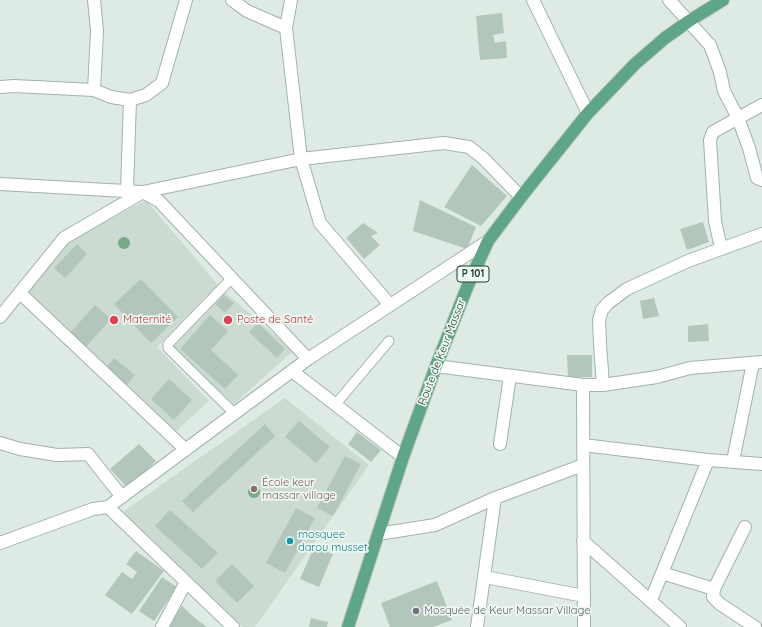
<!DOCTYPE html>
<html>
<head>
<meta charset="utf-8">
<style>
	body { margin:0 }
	canvas { display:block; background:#deebe4 }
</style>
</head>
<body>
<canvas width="762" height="627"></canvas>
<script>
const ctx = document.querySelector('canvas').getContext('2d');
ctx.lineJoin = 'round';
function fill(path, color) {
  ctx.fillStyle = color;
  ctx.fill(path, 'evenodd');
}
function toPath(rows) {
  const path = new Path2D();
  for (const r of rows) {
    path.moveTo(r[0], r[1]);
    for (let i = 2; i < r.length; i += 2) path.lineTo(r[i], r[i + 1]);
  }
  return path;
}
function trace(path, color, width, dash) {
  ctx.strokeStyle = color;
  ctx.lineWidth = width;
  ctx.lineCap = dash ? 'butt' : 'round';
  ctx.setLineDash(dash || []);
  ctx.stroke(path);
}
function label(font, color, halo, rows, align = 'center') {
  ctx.font = font + ' Quicksand,sans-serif';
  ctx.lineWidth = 3.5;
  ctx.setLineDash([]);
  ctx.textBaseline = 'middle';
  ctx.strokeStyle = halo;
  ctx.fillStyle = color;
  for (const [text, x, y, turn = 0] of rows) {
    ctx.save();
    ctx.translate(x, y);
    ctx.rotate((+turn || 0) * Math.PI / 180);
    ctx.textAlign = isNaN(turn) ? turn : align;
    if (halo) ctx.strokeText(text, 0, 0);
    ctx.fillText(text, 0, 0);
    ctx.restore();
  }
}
fill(toPath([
	[146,200,218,285,157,347,209,401,173,434,15,294,73,239],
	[225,292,293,351,234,404,171,348],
	[285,398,369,465,255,627,243,627,121,513]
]), '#ccdbd2');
fill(toPath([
	[502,13,504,33,493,35,495,43,506,41,507,58,480,60,476,16],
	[472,165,507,196,481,226,444,207],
	[420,200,476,227,467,249,413,231],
	[703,222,709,242,687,250,680,229],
	[363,223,378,233,371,236,380,245,364,259,346,238],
	[77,244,87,254,65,278,54,268],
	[141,279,178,317,151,343,114,304],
	[224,295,234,303,225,313,215,304],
	[654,298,659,316,643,319,640,301],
	[95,305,111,319,85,348,69,334],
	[210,315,228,331,211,350,238,375,225,389,180,349],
	[258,323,285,349,277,358,249,332],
	[708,324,709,341,688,342,688,326],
	[567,355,592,355,592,377,568,377],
	[114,358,135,375,125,387,104,370],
	[169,379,192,400,174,420,151,399],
	[299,421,330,447,316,463,285,437],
	[265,424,275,436,193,512,182,501],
	[357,432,381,450,371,462,348,444],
	[139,444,156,461,128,488,110,469],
	[345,456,361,464,333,516,317,508],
	[296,508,315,518,285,573,266,563],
	[170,510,218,553,202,569,155,526],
	[314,547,333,554,319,587,300,579],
	[136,551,164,571,132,614,105,595,122,572,132,579,137,572,126,564],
	[232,564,254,586,237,603,215,581],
	[162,577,177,587,154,621,139,611],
	[437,581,452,620,433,627,390,627,381,603],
	[182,606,196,619,207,627,167,627],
	[311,618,328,622,327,627,309,627]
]), '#b3c6bc');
const service = toPath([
	[232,278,168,344,168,348,234,413],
	[335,405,389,341]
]);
const minor = toPath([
	[232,0,247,11,286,28],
	[291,0,286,28,301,159,320,223,390,305],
	[533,0,588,113],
	[669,0,710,45,720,72,724,91,738,118,749,148,757,178,762,180],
	[0,87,14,86,94,90,97,31,94,0],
	[94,90,111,97,130,100,127,190],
	[130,100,146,95,162,83,186,0],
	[0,184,143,192,301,159,444,143,469,147,483,158,521,197],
	[143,192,159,201,308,359],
	[721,248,715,221,710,140,713,132,762,105],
	[20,293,186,450],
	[0,317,64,238,143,192],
	[436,366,583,385,603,385,657,377,690,368,762,362],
	[292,371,403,457],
	[583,385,584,627],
	[603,385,600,344,599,320,602,310,608,303,627,289,688,261,762,234],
	[0,443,20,449,57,455,88,454,122,497],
	[500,444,510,376],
	[583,445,708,460,762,464],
	[733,461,753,363],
	[745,527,714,589,713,597,720,604,755,627],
	[378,534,435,525,495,498,583,465],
	[583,541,680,627],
	[0,543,93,509,108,507],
	[662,573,714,589],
	[485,577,584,596],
	[651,600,708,460],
	[162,627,186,582],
	[233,627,108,507,308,359,488,241],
	[477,627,495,498]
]);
const primary = toPath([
	[348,627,403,457,436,366,468,285,488,241,521,197,588,113,635,64,665,38,689,21,723,0]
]);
trace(service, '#a1b3aa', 11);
trace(minor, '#a1b3aa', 14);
trace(primary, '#bcc5c1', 14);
trace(service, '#fff', 9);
trace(minor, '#fff', 12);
trace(primary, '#5fa588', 12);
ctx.fillStyle = '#78ab85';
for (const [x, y] of [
	[124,243],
	[254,492]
]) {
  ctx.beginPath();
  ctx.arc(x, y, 6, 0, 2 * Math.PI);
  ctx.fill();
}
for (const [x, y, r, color] of [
	[114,320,5,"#e0444e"],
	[228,320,5,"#e0444e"],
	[254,489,4,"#8d6e63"],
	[290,541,4,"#0f9aa8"],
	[416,611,4,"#6b7280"]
]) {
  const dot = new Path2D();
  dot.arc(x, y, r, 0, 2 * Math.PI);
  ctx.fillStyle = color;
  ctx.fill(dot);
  trace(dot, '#eff8f2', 1.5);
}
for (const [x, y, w] of [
	[473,274,32]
]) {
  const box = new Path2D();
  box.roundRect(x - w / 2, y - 8, w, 16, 3);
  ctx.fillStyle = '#eff8f2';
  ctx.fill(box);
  trace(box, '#1e3d30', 1);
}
label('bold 10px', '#1e3d30', null, [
	["P 101",473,274]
]);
label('11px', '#be3a42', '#eff8f2', [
	["Maternité",123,320],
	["Poste de Santé",237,320]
], 'left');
label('11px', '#1e3d30', '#eff8f2', [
	["Route de Keur Massar",442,352,-69]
]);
label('11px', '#785e54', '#eff8f2', [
	["École keur",262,483],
	["massar village",262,496]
], 'left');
label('11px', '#0d838f', '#eff8f2', [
	["mosquee",298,535],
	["darou musset",298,548]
], 'left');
label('11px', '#5b616d', '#eff8f2', [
	["Mosquée de Keur Massar Village",424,611]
], 'left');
</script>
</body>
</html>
